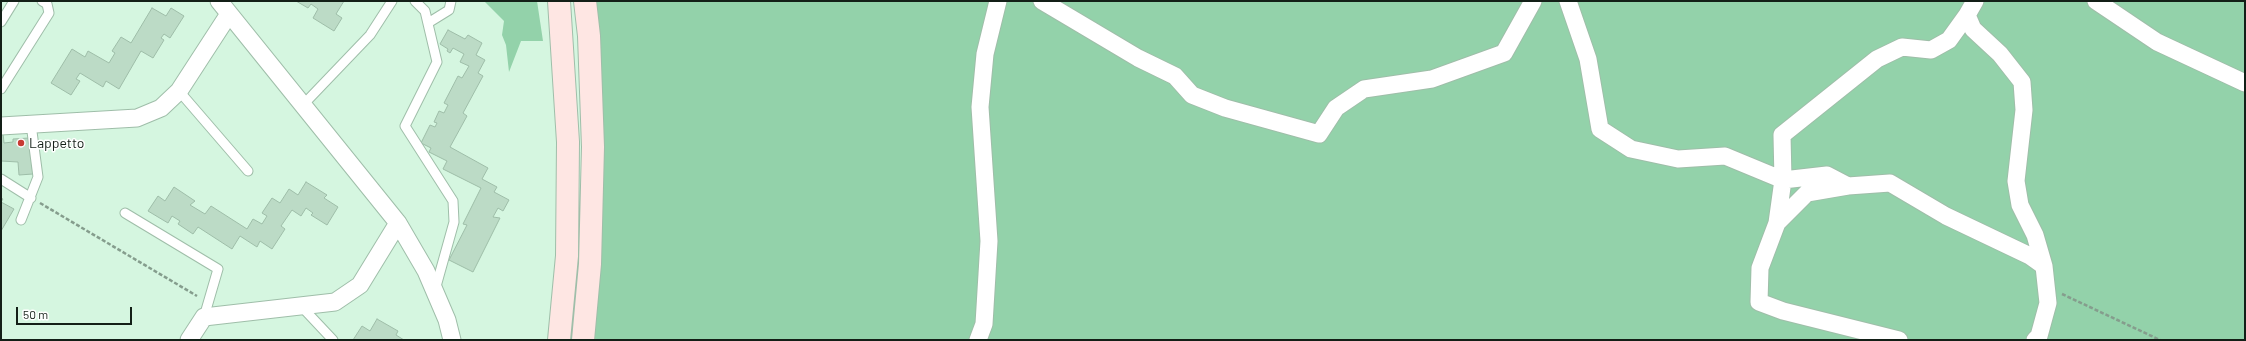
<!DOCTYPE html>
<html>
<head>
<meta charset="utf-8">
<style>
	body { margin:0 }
	#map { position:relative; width:2246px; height:341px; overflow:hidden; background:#d5f6e0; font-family:Barlow,sans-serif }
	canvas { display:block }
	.frame { position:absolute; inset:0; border:2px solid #131f17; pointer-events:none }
	.scale { position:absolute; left:16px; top:307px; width:116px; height:18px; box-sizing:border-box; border:2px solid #131f17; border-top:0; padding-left:5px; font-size:12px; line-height:14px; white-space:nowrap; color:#131f17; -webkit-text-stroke:3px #fff; paint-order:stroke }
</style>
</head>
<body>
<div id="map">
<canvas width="2246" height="341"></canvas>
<div class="frame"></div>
<div class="scale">50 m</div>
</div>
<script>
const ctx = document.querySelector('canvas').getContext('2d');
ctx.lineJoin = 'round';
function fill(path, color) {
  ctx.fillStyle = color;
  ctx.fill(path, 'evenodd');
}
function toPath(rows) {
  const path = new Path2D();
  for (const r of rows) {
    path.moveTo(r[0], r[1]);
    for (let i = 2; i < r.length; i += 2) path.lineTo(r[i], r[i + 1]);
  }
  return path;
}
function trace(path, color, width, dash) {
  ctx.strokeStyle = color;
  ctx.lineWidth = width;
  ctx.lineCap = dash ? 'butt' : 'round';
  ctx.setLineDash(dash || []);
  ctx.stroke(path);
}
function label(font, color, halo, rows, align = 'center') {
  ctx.font = font + ' Barlow,sans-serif';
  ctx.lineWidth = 3;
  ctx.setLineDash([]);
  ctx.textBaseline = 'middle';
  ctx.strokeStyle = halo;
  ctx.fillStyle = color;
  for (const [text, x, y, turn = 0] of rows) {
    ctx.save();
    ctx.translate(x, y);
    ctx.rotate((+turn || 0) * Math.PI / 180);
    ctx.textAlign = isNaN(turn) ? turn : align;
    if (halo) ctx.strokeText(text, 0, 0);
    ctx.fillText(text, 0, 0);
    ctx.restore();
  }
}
fill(toPath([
	[484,1,537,1,543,41,521,41,509,72,506,45,502,35,504,21],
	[595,1,2245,1,2245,340,590,340]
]), '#93d2aa');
const building = toPath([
	[296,1,344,1,336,14,342,18,334,31,313,18,318,9,311,4,308,8,296,1],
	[152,8,166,16,171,8,184,16,170,38,164,34,161,38,164,40,153,58,141,51,119,89,106,81,103,87,80,73,76,79,80,81,71,95,51,83,72,49,85,57,88,51,109,63,115,53,112,51,121,37,131,43,152,8],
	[448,30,465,39,468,35,482,43,476,55,485,60,478,73,483,76,463,113,467,116,450,147,488,168,482,179,497,187,494,192,509,200,503,211,498,208,493,217,500,218,473,272,449,260,467,225,463,224,481,188,443,169,447,161,429,152,431,148,421,143,430,125,435,127,437,123,434,122,439,111,444,113,448,105,444,103,458,76,462,78,469,66,460,62,464,54,453,48,450,53,447,51,448,49,440,44,448,30],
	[1,133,3,133,4,143,13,142,13,139,29,138,33,174,19,175,18,162,1,161,1,133],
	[306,182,327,195,324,198,338,207,327,225,311,215,313,213,306,208,301,216,292,210,281,226,285,229,272,249,260,241,257,247,240,236,232,249,198,227,193,234,178,224,180,221,172,216,168,223,148,211,158,196,165,201,174,187,195,201,190,205,205,214,211,206,247,229,253,219,262,224,267,216,262,213,272,198,280,203,289,189,298,195,306,182],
	[1,198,3,199,1,202,14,209,1,231,1,198],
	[377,319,398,331,396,335,404,340,353,340,362,326,370,331,377,319]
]);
fill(building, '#bcdbc6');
trace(building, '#9ebda8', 1);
const service = toPath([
	[415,1,425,11,437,62,405,126,453,201,454,222,435,290],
	[1,22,14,1],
	[428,23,449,10,451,1],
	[1,89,49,13,47,4,42,1],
	[179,91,248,171],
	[303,105,370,35,392,1],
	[1,179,31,198],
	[125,213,218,269,204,317],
	[21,220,38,177,31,124],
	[301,306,333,340]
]);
const minor = toPath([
	[219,1,398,223,426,271,447,320,452,340],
	[1042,1,1138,58,1175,76,1192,95,1225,108,1319,134,1336,108,1364,89,1432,79,1504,53,1533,1],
	[1568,1,1588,59,1600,129,1631,149,1678,159,1725,156,1783,180,1827,175,1848,186],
	[1975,1,1967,15,1973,29,2000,54,2022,82,2024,110,2016,181,2020,205,2035,235,2044,266,2048,303,2039,336,2035,340],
	[2096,1,2157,42,2245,83],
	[1,126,137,118,161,108,179,91,229,14],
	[1777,223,1783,180,1782,135,1877,59,1902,47,1931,50,1949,40,1967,15],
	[189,340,204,317,335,302,360,285,398,223],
	[978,340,984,324,989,241,980,107,985,54,998,1],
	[1899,340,1783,311,1759,302,1760,268,1777,223,1807,193,1848,186,1890,183,1946,216,2030,256,2044,266]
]);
const secondary = toPath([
	[559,1,568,142,567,256,559,340],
	[583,340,590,264,593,147,589,36,585,1]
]);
trace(service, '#9fbea9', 11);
trace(minor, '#9fbea9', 19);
trace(secondary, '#9fbea9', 24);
trace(toPath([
	[40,203,197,296],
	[2062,294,2160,340]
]), '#859d8d', 2.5, [4, 2]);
trace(service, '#fff', 9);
trace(minor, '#fff', 17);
trace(secondary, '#fee6e3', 22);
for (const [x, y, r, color] of [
	[21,143,4,"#c83a33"]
]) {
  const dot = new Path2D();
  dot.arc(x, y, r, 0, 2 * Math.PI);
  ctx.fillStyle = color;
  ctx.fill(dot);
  trace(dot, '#fff', 1.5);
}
label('14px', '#131f17', '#fff', [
	["Lappetto",29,143]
], 'left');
</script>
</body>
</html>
